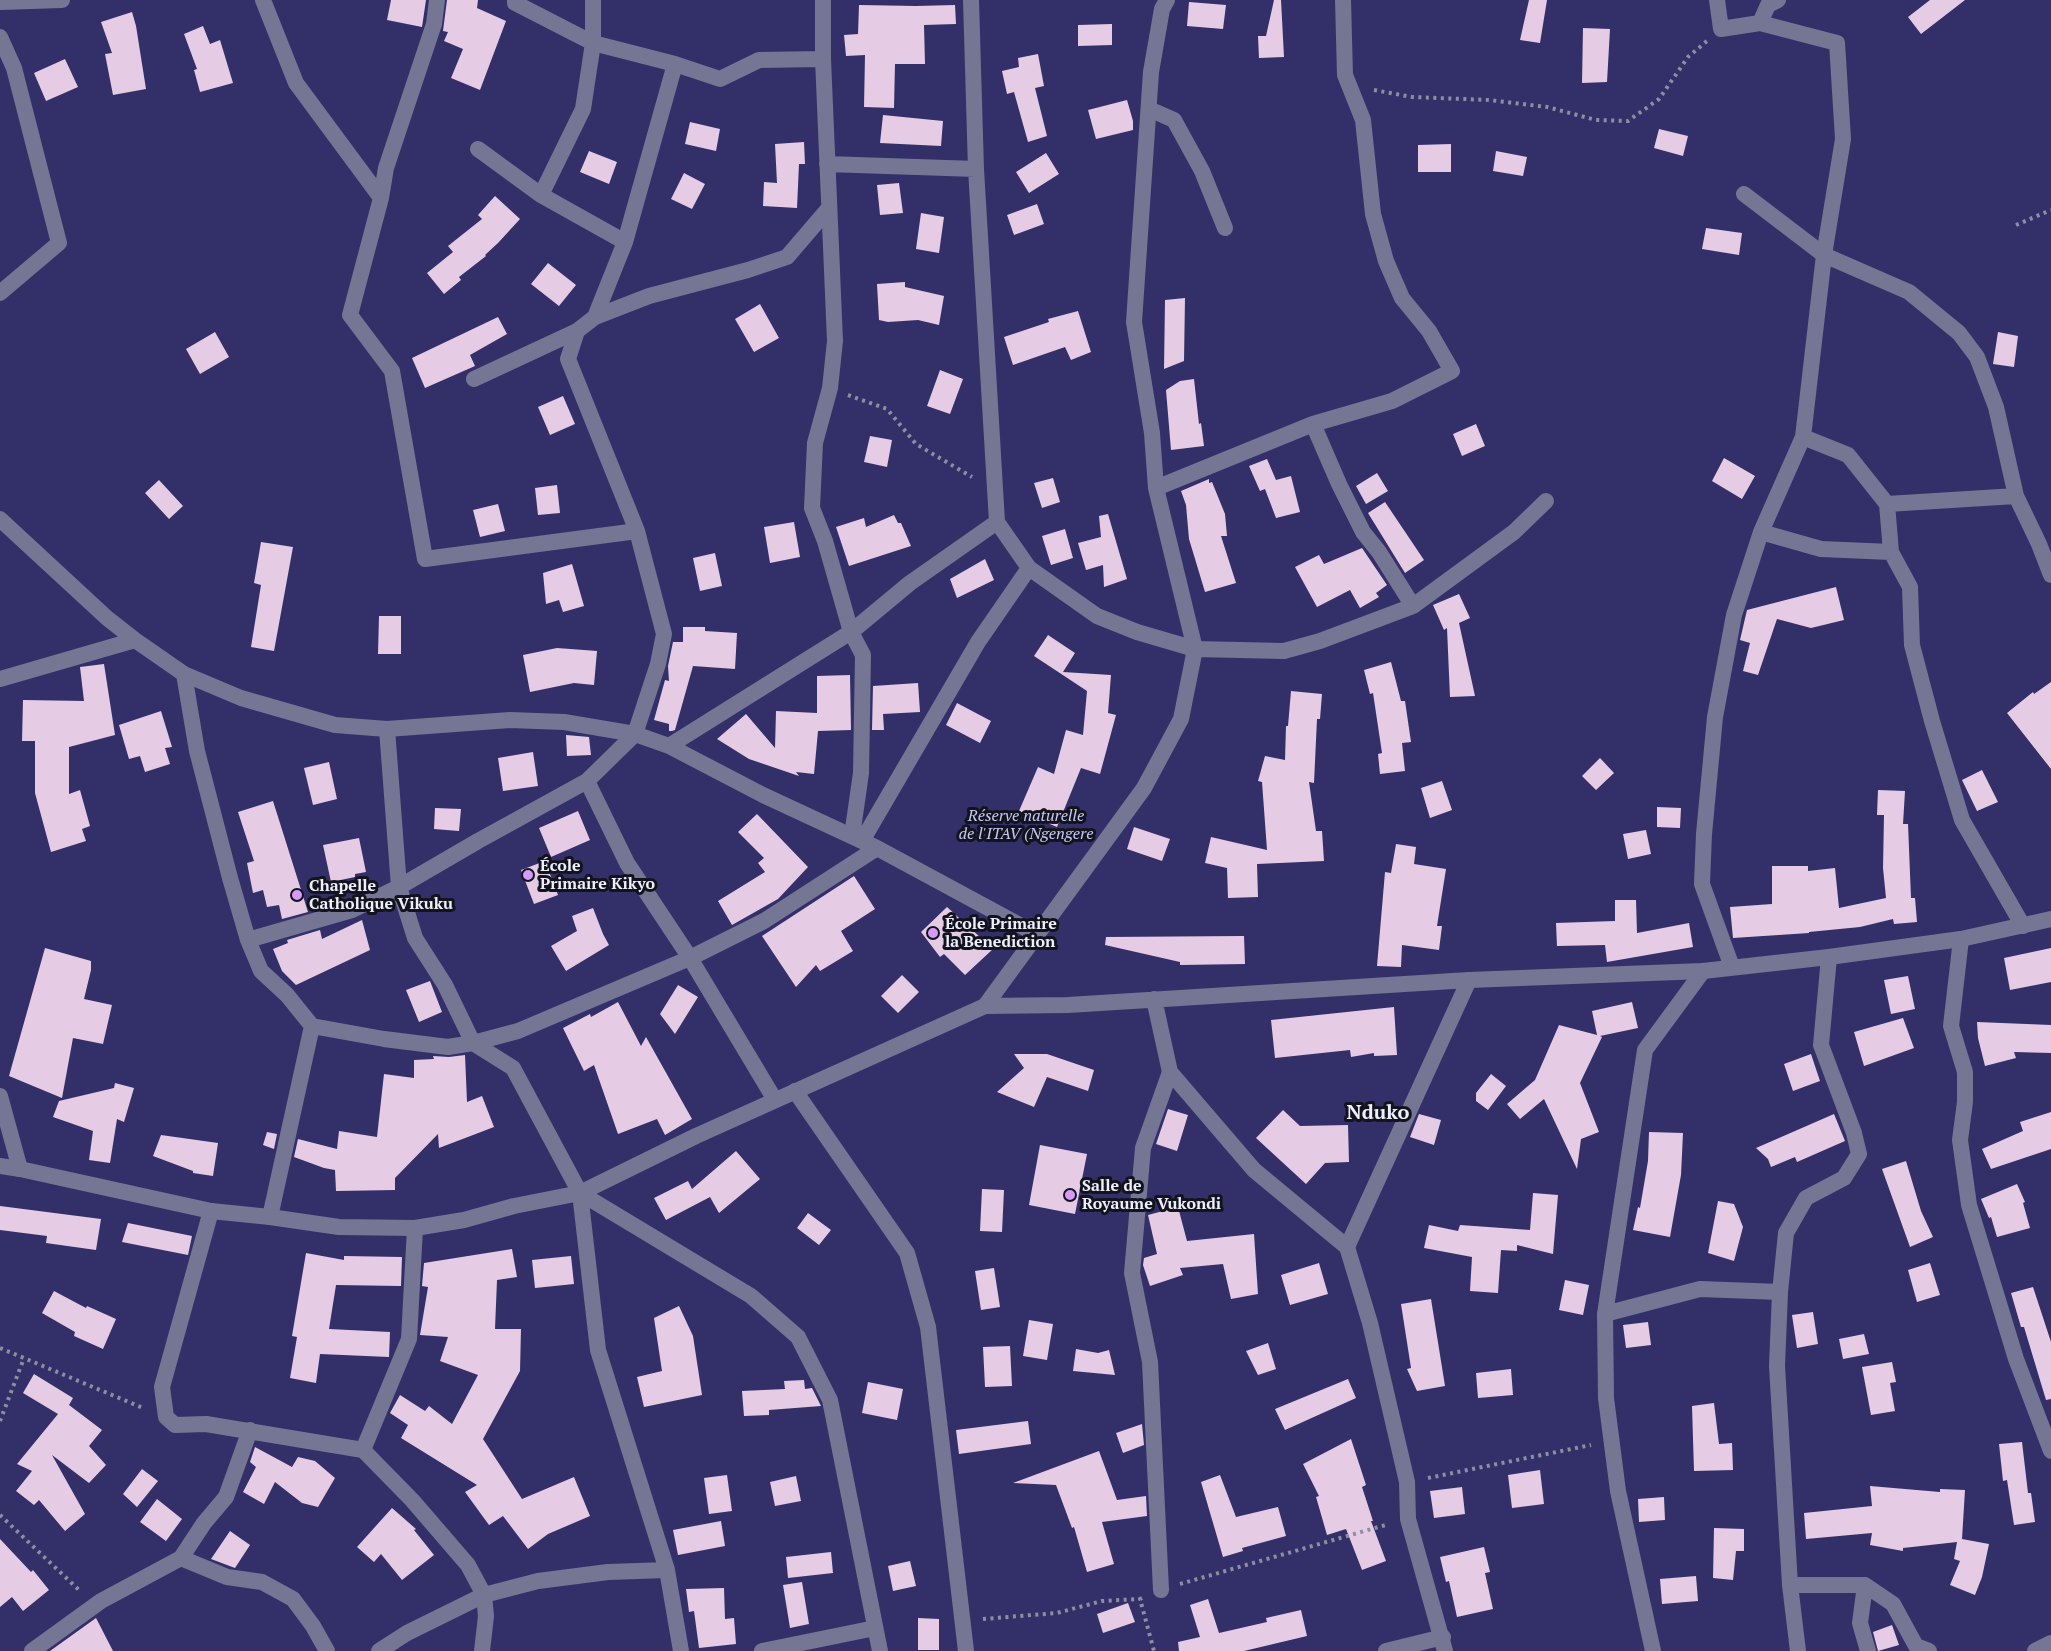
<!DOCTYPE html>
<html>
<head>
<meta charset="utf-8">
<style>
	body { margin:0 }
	canvas { display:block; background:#282942 }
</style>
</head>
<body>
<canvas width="2051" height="1651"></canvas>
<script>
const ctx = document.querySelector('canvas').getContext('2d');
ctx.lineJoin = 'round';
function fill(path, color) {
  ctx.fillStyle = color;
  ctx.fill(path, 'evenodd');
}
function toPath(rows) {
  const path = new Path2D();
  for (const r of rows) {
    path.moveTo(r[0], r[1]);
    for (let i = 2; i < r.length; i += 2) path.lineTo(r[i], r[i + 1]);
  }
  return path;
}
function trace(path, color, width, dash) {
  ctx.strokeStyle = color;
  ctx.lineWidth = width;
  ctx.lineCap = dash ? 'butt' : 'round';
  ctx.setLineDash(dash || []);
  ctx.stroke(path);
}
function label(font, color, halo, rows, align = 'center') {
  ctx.font = font + ' "PT Serif",serif';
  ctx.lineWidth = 6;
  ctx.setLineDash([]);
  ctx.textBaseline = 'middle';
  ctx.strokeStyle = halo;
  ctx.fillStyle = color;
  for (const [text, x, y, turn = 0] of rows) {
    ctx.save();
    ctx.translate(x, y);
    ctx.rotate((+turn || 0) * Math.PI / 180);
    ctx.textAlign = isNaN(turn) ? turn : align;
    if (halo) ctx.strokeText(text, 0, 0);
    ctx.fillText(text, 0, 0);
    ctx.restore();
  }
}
fill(toPath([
	[0,0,2051,0,2051,1651,0,1651]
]), '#333069');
fill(toPath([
	[391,0,426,0,422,27,387,20],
	[447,0,478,0,477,8,506,21,480,90,451,78,463,49,444,41,448,32,443,31],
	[1274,0,1281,0,1284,57,1259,58,1258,36,1266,36],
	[1529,0,1547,0,1540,43,1520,40],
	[1930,0,1965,0,1921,34,1908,17],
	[1189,2,1226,5,1223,29,1187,26],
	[859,5,916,6,955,5,956,24,924,25,925,64,895,64,894,108,864,107,865,55,846,56,844,35,858,34],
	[132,12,136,26,146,89,113,95,105,54,112,53,101,22],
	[1112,24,1112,45,1078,46,1078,25],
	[203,26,210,44,220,40,233,83,200,92,194,70,197,69,184,34],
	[1583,28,1610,29,1607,82,1582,83],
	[1038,54,1044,86,1035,88,1047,136,1028,142,1014,92,1007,94,1002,71,1019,67,1018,58],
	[65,59,78,87,46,101,34,73],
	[1127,100,1133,121,1133,130,1096,139,1088,110],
	[883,115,943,121,941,146,880,143],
	[690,122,720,129,716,151,685,144],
	[1659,129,1688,136,1683,156,1654,148],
	[804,142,805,164,799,164,797,208,763,206,764,182,777,183,775,144],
	[1451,144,1451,172,1418,172,1418,145],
	[589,151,617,162,609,184,580,172],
	[1496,151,1527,157,1523,176,1493,171],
	[1046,153,1059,174,1029,193,1016,172],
	[684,173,705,184,692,209,671,199],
	[899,183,903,213,880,215,877,185],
	[495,196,520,219,498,243,485,255,486,256,459,277,461,280,444,294,427,273,453,252,448,246,482,219,478,215],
	[1037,204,1044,224,1014,235,1007,215],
	[921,213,944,217,939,253,916,249],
	[1706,228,1742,233,1739,255,1702,249],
	[548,263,576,285,559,306,531,284],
	[905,282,905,287,944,296,939,325,918,320,888,322,879,320,877,284],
	[1185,298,1184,361,1164,369,1165,300],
	[760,304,779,338,754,352,735,319],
	[1078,311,1091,352,1071,360,1065,347,1013,365,1004,337,1049,322,1048,319],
	[498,317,507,334,470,355,475,366,425,388,412,358],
	[215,332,229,357,200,374,186,349],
	[1998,332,2018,336,2014,367,1993,364],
	[940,370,963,379,950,414,927,406],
	[1194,379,1199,424,1201,423,1204,446,1171,450,1166,390,1180,381],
	[563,396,575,424,550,435,538,407],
	[1476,424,1485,446,1462,456,1453,434],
	[870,436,892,440,887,467,864,462],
	[1724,458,1755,476,1742,499,1712,481],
	[1267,459,1276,480,1291,476,1300,512,1276,518,1265,489,1260,491,1249,466],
	[1377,473,1388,491,1366,504,1356,486],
	[1053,478,1060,502,1042,508,1034,483],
	[1209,479,1209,483,1212,482,1225,514,1227,536,1221,536,1236,583,1205,592,1189,539,1186,505,1181,491],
	[159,480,183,506,169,519,145,493],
	[557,485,560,513,538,515,535,488],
	[1385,502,1424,560,1405,573,1368,513],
	[498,504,505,531,480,537,473,510],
	[1108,514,1127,579,1104,587,1103,565,1086,570,1078,543,1101,537,1099,516],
	[894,515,898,523,901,523,911,546,849,566,836,527,864,518,866,527],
	[794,522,800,557,770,563,764,527],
	[1065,529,1073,558,1051,565,1042,536],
	[261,542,293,547,274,651,251,647,261,585,254,583],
	[1362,548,1387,585,1376,593,1379,597,1360,608,1350,590,1317,607,1295,567,1319,555,1324,564],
	[715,553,722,586,700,591,693,558],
	[985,559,994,580,957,598,950,579],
	[572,564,584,606,563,612,559,600,546,604,543,573],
	[1836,587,1844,620,1811,628,1777,619,1758,675,1743,671,1750,643,1740,640,1747,610],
	[1459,594,1470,618,1459,623,1475,696,1450,697,1447,628,1444,630,1433,605],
	[379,616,401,616,401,654,378,654],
	[683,627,705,627,705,631,737,633,735,669,693,666,675,730,672,731,669,731,669,724,654,720,665,680,669,681,668,666,673,642,683,642],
	[1048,635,1075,653,1063,672,1111,675,1108,713,1116,715,1100,774,1081,768,1057,827,1019,811,1038,767,1054,774,1066,730,1083,735,1087,691,1034,656],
	[557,648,597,651,594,685,574,683,530,692,523,655],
	[1391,662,1401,701,1405,701,1411,742,1402,743,1405,771,1380,774,1378,754,1382,753,1373,693,1370,694,1364,670],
	[104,664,115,735,69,747,69,794,80,790,90,826,82,829,86,841,51,852,35,793,35,741,22,741,23,700,84,701,80,667],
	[850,675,851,730,818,731,814,774,796,772,799,776,749,759,717,739,746,714,775,748,776,711,817,713,817,676],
	[2051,682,2051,769,2007,713,2033,692,2034,694],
	[918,683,920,712,883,714,884,730,872,730,873,686],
	[1291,691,1322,694,1320,719,1317,719,1314,783,1309,782,1316,831,1322,831,1324,861,1257,864,1258,897,1228,898,1227,868,1205,863,1211,837,1267,850,1262,782,1258,781,1265,756,1285,760,1286,726,1288,726],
	[957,703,991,721,980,743,946,725],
	[161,711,172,747,165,748,170,764,145,772,140,756,129,759,119,725],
	[566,735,589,737,591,755,567,756],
	[533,752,538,786,503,791,498,758],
	[1600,758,1614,773,1596,790,1582,776],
	[329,762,337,799,313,805,304,768],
	[1982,770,1998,802,1977,811,1962,780],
	[1442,781,1452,810,1430,818,1421,788],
	[1878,790,1905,791,1903,824,1908,824,1911,898,1915,898,1917,922,1894,924,1893,919,1860,927,1809,932,1809,933,1733,938,1730,907,1772,904,1772,866,1808,866,1808,871,1835,868,1839,908,1886,898,1883,868,1884,815,1877,815],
	[273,801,308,912,282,919,279,905,267,907,263,890,253,893,247,863,254,861,238,812],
	[1657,807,1681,808,1680,828,1657,827],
	[435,808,461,809,459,831,434,829],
	[578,811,590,840,551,857,539,828],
	[757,814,808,867,778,899,732,925,718,901,765,872,758,863,764,858,738,832],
	[1134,827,1170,839,1162,861,1127,849],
	[1646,830,1651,854,1628,859,1623,834],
	[359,838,366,872,355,874,355,877,331,882,323,845],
	[1396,844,1416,847,1414,864,1446,869,1437,926,1442,926,1439,950,1402,945,1401,967,1377,966,1385,872,1391,873],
	[545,861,558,895,534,904,521,870],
	[854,876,875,909,841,931,853,951,820,971,816,965,796,987,762,936],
	[1615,900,1636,900,1637,933,1689,923,1693,947,1607,962,1605,945,1557,946,1556,923,1615,921],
	[947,907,993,949,965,975,944,954,940,957,921,932],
	[593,908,603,934,609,945,566,971,551,946,577,931,572,916],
	[362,920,370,950,296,985,282,971,273,949,288,943,287,940,320,930,322,939],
	[1244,936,1245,964,1180,965,1180,962,1105,945,1106,937],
	[45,948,91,961,91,970,84,999,112,1005,103,1044,73,1038,62,1098,9,1076],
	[2051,948,2051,982,2010,990,2004,958],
	[902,975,919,992,898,1013,881,996],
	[1908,976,1915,1009,1891,1014,1884,980],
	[430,981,442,1012,419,1022,406,990],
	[678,985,698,997,675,1034,660,1014],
	[618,1002,641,1046,646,1037,692,1119,665,1135,657,1119,618,1134,594,1065,584,1071,563,1028,590,1014,591,1017],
	[1632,1002,1638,1028,1600,1036,1602,1037,1580,1083,1599,1132,1581,1139,1577,1169,1544,1099,1520,1119,1507,1104,1535,1080,1559,1025,1597,1035,1592,1011],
	[1394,1007,1397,1055,1374,1056,1374,1053,1351,1057,1350,1050,1275,1058,1271,1020],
	[1903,1018,1914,1048,1864,1066,1854,1032],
	[1977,1022,2051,1025,2051,1053,2014,1052,2016,1058,1985,1066,1978,1038],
	[1014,1054,1047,1054,1094,1070,1088,1091,1047,1077,1034,1107,997,1092,1024,1068],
	[1811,1054,1820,1081,1793,1091,1784,1064],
	[465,1055,467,1102,482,1096,494,1127,439,1148,438,1134,395,1178,395,1190,336,1191,335,1170,324,1168,294,1157,298,1139,337,1149,339,1131,377,1137,384,1074,414,1078,414,1060,434,1059,433,1056,449,1057],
	[1491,1074,1506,1086,1488,1110,1476,1101,1476,1093],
	[115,1083,134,1088,124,1122,117,1119,110,1163,89,1160,93,1131,53,1117,59,1101,114,1088],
	[1168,1109,1188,1115,1177,1151,1156,1144],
	[1283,1110,1300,1126,1348,1125,1349,1162,1325,1163,1306,1184,1256,1138],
	[2051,1112,2051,1149,1991,1169,1982,1149,2023,1131,2020,1122],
	[1419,1114,1441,1120,1434,1145,1410,1137],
	[1834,1114,1845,1141,1797,1162,1795,1157,1771,1167,1768,1159,1756,1148],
	[267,1132,277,1134,274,1149,263,1145],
	[1649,1132,1683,1133,1681,1175,1670,1237,1633,1230,1638,1207,1640,1208,1648,1161],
	[161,1135,218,1143,213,1176,193,1173,193,1171,153,1156],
	[1040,1145,1087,1154,1075,1214,1029,1205],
	[736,1151,760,1179,719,1213,710,1197,666,1220,654,1198,688,1181,692,1189],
	[1906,1161,1921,1211,1933,1237,1910,1247,1882,1169],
	[2017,1184,2025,1202,2023,1203,2030,1228,1997,1237,1991,1217,1989,1218,1981,1199],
	[982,1189,1004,1190,1002,1232,980,1231],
	[1533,1193,1558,1195,1553,1254,1517,1245,1517,1251,1501,1250,1498,1293,1470,1291,1472,1257,1424,1248,1429,1225,1458,1231,1460,1225,1530,1230],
	[1718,1201,1734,1204,1743,1227,1734,1261,1708,1253],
	[0,1206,101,1219,96,1250,46,1243,47,1236,0,1230],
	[1178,1207,1187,1241,1254,1234,1258,1294,1231,1299,1223,1264,1180,1268,1183,1275,1150,1286,1143,1265,1144,1258,1157,1254,1148,1215],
	[808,1213,831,1230,819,1245,797,1228],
	[128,1223,192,1236,188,1255,122,1242],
	[512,1249,517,1277,497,1280,495,1329,521,1329,520,1371,483,1439,522,1499,574,1477,590,1516,548,1534,528,1549,503,1516,489,1525,465,1492,477,1485,401,1438,408,1425,390,1413,400,1395,425,1411,429,1406,452,1424,478,1375,440,1361,448,1337,420,1335,428,1287,422,1286,424,1263],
	[306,1253,344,1260,344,1256,402,1257,401,1286,336,1285,329,1329,390,1332,389,1357,320,1354,316,1383,290,1378,297,1337,292,1336],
	[571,1256,574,1284,535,1288,532,1260],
	[1319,1263,1328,1294,1290,1305,1281,1275],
	[1930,1263,1940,1295,1917,1302,1908,1270],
	[994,1268,1000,1307,981,1310,975,1271],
	[1565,1280,1589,1285,1583,1315,1559,1310],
	[2033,1287,2051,1342,2051,1399,2046,1400,2024,1327,2021,1327,2011,1293],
	[54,1291,86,1308,87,1306,116,1319,103,1349,74,1336,75,1332,42,1313],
	[1431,1299,1445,1386,1417,1391,1407,1369,1411,1368,1401,1304],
	[679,1306,693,1336,702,1395,644,1407,637,1377,662,1371,654,1318],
	[1813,1312,1818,1344,1797,1348,1792,1315],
	[1029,1320,1053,1324,1047,1360,1023,1356],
	[1648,1322,1651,1345,1626,1348,1623,1325],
	[1864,1334,1869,1354,1843,1359,1839,1339],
	[1268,1343,1276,1369,1258,1375,1246,1351],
	[1010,1346,1012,1386,985,1387,983,1347],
	[1076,1349,1098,1353,1109,1350,1115,1375,1073,1371],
	[1892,1362,1896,1382,1890,1383,1895,1411,1871,1415,1862,1367],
	[1511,1369,1513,1395,1478,1398,1476,1373],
	[34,1374,73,1398,69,1405,102,1430,89,1446,106,1465,89,1483,52,1455,85,1514,65,1531,39,1500,34,1505,16,1491,32,1471,17,1464,58,1414,23,1393],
	[1348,1379,1356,1398,1285,1430,1275,1409],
	[804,1380,805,1389,812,1388,821,1406,769,1410,769,1415,744,1416,742,1391,785,1389,784,1381],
	[868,1382,903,1389,897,1420,862,1413],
	[1714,1403,1719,1444,1732,1443,1733,1470,1694,1471,1692,1406],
	[1028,1421,1031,1444,959,1454,956,1430],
	[1142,1424,1144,1445,1123,1453,1116,1433],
	[1351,1439,1366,1485,1362,1487,1373,1521,1371,1521,1386,1561,1362,1570,1346,1529,1327,1535,1316,1497,1319,1496,1303,1464],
	[2022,1442,2028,1493,2031,1493,2035,1522,2014,1525,2007,1480,2003,1481,1999,1444],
	[255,1447,292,1467,298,1457,315,1461,335,1478,318,1507,302,1503,275,1482,264,1504,243,1492,256,1467,250,1462],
	[1099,1451,1117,1500,1146,1496,1147,1516,1102,1522,1114,1564,1087,1572,1074,1527,1072,1528,1056,1485,1013,1483],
	[142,1469,158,1481,137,1507,123,1494],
	[1540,1470,1544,1504,1512,1508,1508,1475],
	[727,1475,732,1511,709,1514,704,1478],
	[1220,1475,1236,1517,1278,1507,1286,1536,1242,1548,1243,1551,1223,1557,1201,1482],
	[796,1476,801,1501,775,1506,770,1482],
	[1870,1486,1940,1492,1940,1489,1965,1490,1962,1539,1989,1544,1982,1577,1975,1595,1950,1585,1960,1561,1954,1559,1957,1542,1903,1548,1903,1551,1870,1545,1872,1533,1806,1539,1804,1513,1872,1506],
	[1462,1487,1465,1514,1434,1518,1430,1491],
	[1664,1497,1665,1520,1639,1522,1638,1499],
	[157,1499,182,1519,166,1541,140,1522],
	[392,1508,416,1529,414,1530,434,1555,402,1580,381,1554,374,1562,357,1547],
	[721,1521,725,1546,678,1555,673,1530],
	[1714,1528,1744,1529,1744,1551,1736,1551,1733,1580,1713,1578],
	[230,1531,250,1545,235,1568,211,1559],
	[0,1539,31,1572,33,1570,49,1590,23,1611,12,1597,0,1607],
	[1484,1547,1490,1572,1485,1573,1493,1609,1457,1617,1449,1581,1446,1582,1440,1557],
	[831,1552,833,1573,788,1578,786,1557],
	[910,1561,916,1586,893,1591,888,1566],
	[1696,1576,1698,1601,1662,1604,1660,1579],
	[802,1582,809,1624,790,1628,783,1585],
	[724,1588,725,1619,734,1618,736,1644,699,1648,694,1611,689,1612,686,1589],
	[1208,1599,1219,1633,1267,1622,1266,1618,1301,1610,1307,1636,1244,1651,1179,1651,1178,1642,1200,1637,1190,1605],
	[1128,1603,1135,1622,1103,1633,1097,1614],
	[96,1618,113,1651,50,1651],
	[918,1618,939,1619,939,1650,918,1650],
	[1892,1625,1899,1645,1878,1651,1873,1632]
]), '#e6cbe5');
trace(toPath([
	[1374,90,1412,97,1489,100,1547,107,1596,120,1628,121,1659,99,1688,57,1707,41],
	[2016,225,2051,210],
	[848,395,887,409,916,444,972,477],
	[0,1348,143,1408],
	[0,1421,24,1358],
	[1428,1478,1591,1445],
	[0,1515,80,1591],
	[1180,1584,1389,1524],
	[1142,1598,1140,1599,1154,1651],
	[983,1619,1057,1613,1102,1601,1140,1599]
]), '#8d8fa1', 4, [3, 4.5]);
trace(toPath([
	[263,0,296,83,381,198,350,315,392,371,425,559,637,531],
	[515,0,515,3,593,43,675,64,720,79,759,60,823,59],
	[823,0,823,59,835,341,830,388,815,443,812,508,825,541,851,632,863,655,861,773,852,836],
	[971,0,976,169,997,522,1029,568,1097,616,1137,632,1195,649,1284,651,1320,641,1413,606,1514,532,1546,501],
	[1717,0,1721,29,1760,23,1837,43,1843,139,1824,255,1803,437,1761,532,1734,615,1715,717,1704,834,1702,884,1732,967],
	[0,2,62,0],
	[1760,23,1768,5,1778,0],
	[0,37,14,68,59,243,0,293],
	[1149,109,1174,120,1202,171,1225,228],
	[478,149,541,195,625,242],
	[827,164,976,169],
	[1744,194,1824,255,1909,292,1959,333,1977,357,1996,407,2016,496,2039,544,2051,575],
	[541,195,583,109,593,43,593,0],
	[381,198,386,168,434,24,437,0],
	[595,317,625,242,675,64],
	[474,379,577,331],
	[1313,424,1339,484,1363,532,1379,552,1413,606],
	[1803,437,1848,455,1887,504,2016,496],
	[1156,488,1313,424,1392,401,1452,371,1429,331,1402,298,1386,261,1373,214,1363,120,1345,75,1343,0],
	[1887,504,1891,552],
	[0,519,107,618,135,640,184,674,241,698,335,725,387,729,510,720,564,722,635,734,669,746,763,795,877,848,1038,935],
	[1761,532,1821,549,1891,552,1910,587,1912,645,1932,721,1962,820,2023,926],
	[184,674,197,751,230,878,248,940,261,971,287,995,312,1026,384,1039,448,1047,473,1043,518,1031,690,958,764,921,877,848],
	[0,679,135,640],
	[387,729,399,887,415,938,445,985,473,1043,513,1068,580,1193,598,1350,667,1570,681,1651],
	[669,746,851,632,910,583,997,522],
	[587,781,627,863,690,958,775,1100],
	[862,841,978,642,1029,568],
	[1961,939,1951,1026,1965,1072,1965,1102,1960,1140,1969,1205,2016,1359,2051,1451],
	[248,940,352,910,399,887,478,841,587,781,635,734,658,664,664,634,637,531,568,359,577,331,595,317,649,296,748,270,787,257,829,208],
	[985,1006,1144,788,1181,719,1195,649,1156,488,1152,433,1134,322,1151,72,1162,9,1167,0],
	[795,1091,907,1253,928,1327,966,1651],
	[0,1096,20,1169],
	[580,1193,751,1296,798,1337,830,1400,880,1651],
	[211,1211,162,1387,166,1417,175,1425,206,1424,363,1450,412,1500,468,1565,484,1595,486,1616,482,1651],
	[270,1217,312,1026],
	[1347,1247,1469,980],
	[1605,1314,1700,1289,1780,1292],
	[363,1450,409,1339,415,1228],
	[181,1558,227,1577,262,1582,293,1599,313,1626,327,1651],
	[1790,1585,1865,1585,1893,1604,1916,1646,1929,1651],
	[1865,1585,1860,1623,1868,1651],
	[1161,1590,1150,1362,1132,1273,1143,1148,1170,1072],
	[32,1651,101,1601,181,1558,204,1523,226,1497,250,1430],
	[379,1651,407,1633,484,1595,538,1581,608,1572,667,1570],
	[762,1651,875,1628],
	[1386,1651,1443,1637],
	[1653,1651,1618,1491,1606,1398,1605,1314,1645,1050,1703,971],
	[1798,1651,1790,1585,1777,1366,1780,1292,1786,1233,1806,1198,1844,1178,1859,1154,1854,1133,1821,1045,1829,957],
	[2035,1651,2051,1643]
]), '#747694', 16);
trace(toPath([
	[1154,999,1170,1072,1254,1170,1347,1247,1370,1323,1407,1482,1408,1519,1445,1651],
	[0,1166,20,1169,211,1211,270,1217,339,1227,415,1228,464,1220,514,1206,580,1193,696,1136,985,1006,1068,1005,1469,980,1703,971,1829,957,1961,939,2051,919]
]), '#747694', 16);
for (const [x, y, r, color] of [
	[528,875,6,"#d69bfa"],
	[297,895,6,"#d69bfa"],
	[933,933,6,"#d69bfa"],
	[1070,1195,6,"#d69bfa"]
]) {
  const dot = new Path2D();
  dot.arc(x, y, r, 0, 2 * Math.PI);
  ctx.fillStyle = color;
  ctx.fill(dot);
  trace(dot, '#13131e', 2);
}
label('italic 16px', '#c7c9f5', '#13131e', [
	["Réserve naturelle",1026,816],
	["de l'ITAV (Ngengere",1026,834]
]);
label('bold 16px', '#edeffc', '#13131e', [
	["École",540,866],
	["Primaire Kikyo",540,884],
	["Chapelle",309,886],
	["Catholique Vikuku",309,904],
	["École Primaire",945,924],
	["la Benediction",945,942],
	["Salle de",1082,1186],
	["Royaume Vukondi",1082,1204]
], 'left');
label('bold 20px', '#edeffc', '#13131e', [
	["Nduko",1378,1113]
]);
</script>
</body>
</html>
